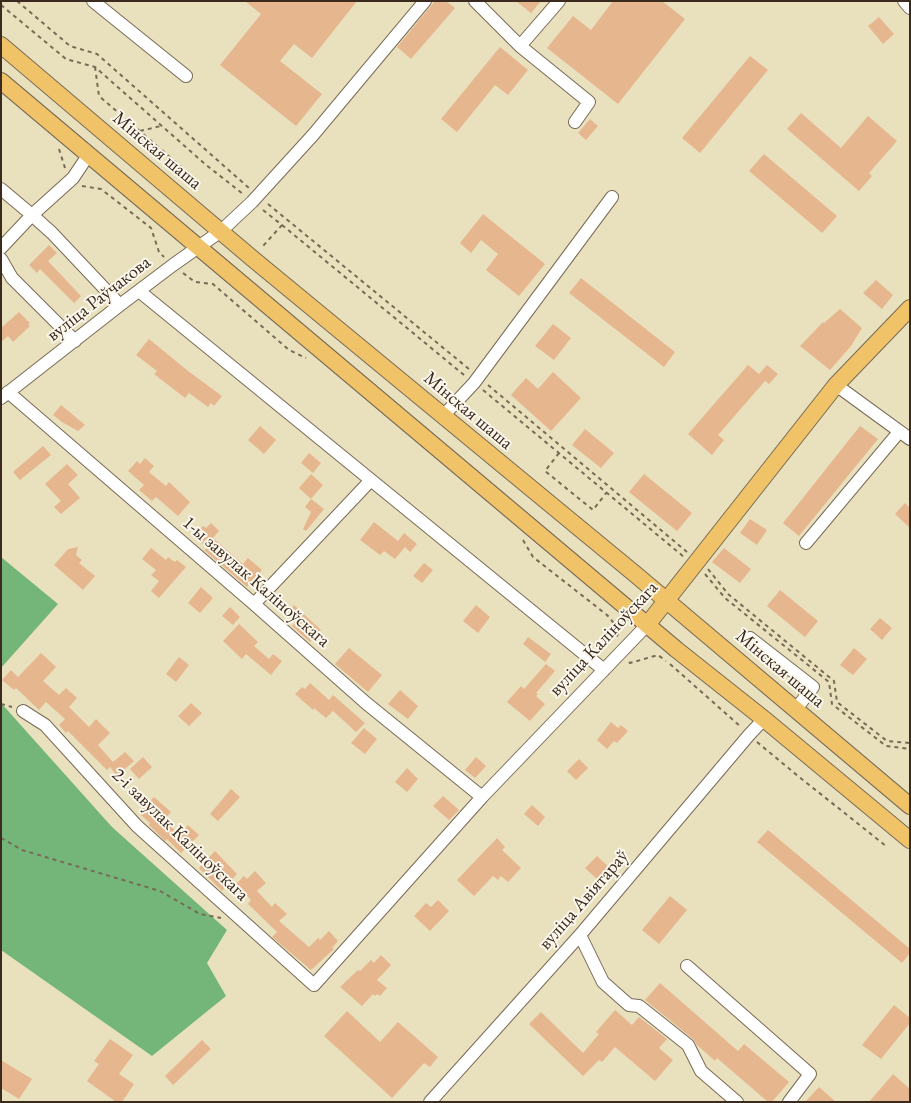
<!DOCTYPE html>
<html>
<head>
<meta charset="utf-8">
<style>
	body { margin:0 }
	#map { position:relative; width:911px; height:1103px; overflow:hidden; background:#e9e1bd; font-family:"EB Garamond",serif }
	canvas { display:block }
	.frame { position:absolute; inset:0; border:2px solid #3b2a1e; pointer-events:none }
</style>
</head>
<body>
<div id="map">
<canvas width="911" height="1103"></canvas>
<div class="frame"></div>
</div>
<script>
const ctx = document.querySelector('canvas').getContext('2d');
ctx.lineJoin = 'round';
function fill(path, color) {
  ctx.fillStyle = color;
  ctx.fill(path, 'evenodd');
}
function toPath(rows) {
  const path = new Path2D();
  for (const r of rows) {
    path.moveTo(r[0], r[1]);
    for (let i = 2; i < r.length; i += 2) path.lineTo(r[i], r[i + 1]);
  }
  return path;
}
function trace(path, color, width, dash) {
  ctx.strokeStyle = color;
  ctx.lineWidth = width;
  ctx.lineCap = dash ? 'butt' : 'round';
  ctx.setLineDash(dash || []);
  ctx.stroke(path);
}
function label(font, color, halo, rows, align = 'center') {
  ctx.font = font + ' "EB Garamond",serif';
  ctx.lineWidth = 4;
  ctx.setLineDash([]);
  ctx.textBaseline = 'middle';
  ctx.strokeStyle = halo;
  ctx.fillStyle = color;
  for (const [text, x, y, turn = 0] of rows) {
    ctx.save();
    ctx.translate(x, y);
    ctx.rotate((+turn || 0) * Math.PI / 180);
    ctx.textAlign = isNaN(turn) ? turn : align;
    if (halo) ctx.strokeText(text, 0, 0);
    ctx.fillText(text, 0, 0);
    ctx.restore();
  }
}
fill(toPath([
	[1,557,58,604,1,668],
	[1,703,112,827,227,930,207,963,226,996,152,1056,1,950]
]), '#74b67a');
fill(toPath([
	[245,1,357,1,312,58,294,44,280,61,322,94,296,126,220,65,261,14],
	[435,1,446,1,455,8,411,59,397,47],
	[516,1,541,1,531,13],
	[613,1,662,1,685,19,618,104,547,48,573,16,591,30],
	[879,17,894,34,883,44,868,26],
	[500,47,528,70,508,95,495,85,457,132,441,119],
	[750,56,768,70,700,153,682,138],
	[801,113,841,148,868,116,897,141,869,173,872,176,859,191,787,129],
	[590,119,598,126,586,140,578,133],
	[764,154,837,216,822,233,749,171],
	[483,214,545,264,519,296,486,270,498,254,481,240,471,253,460,243],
	[49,245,57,253,48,261,81,296,74,303,40,269,37,273,29,265],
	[581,278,675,352,664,367,569,293],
	[876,280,893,295,882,309,863,293],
	[840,309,862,328,851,346,830,370,800,346,823,322,824,323],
	[19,312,30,323,28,324,30,326,13,342,8,336,1,342,1,328],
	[553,324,571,338,554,360,535,346],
	[149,339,188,371,222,396,214,406,211,403,208,407,189,393,185,398,154,374,157,371,136,355],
	[748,365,759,374,767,365,778,374,769,384,765,381,718,435,724,440,712,455,688,434],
	[553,372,581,398,551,431,511,395,526,378,538,389],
	[61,405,72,414,85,425,78,431,62,422,53,415],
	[260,426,276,440,264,454,248,440],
	[860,426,878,439,799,536,783,523],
	[585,429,614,453,601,468,572,445],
	[43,446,51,455,20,480,13,472],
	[309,453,321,463,313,473,301,463],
	[145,458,154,466,149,472,166,486,169,482,190,502,178,516,156,497,152,501,139,490,144,485,128,471,137,461,140,464],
	[67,464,78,475,68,484,80,498,61,514,54,507,61,501,45,484],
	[311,474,323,485,311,499,299,488],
	[644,474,692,513,677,531,629,492],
	[311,499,324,509,306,531,303,529,311,512,305,507],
	[905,503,910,508,910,528,895,514],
	[750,519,767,530,757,545,740,533],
	[374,522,398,541,404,533,417,544,410,552,405,547,395,559,384,551,380,555,360,540],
	[211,523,219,531,213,538,243,564,248,558,262,570,247,587,204,550,207,548,194,536,203,526,206,528],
	[78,547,76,555,82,560,79,563,95,576,83,590,54,565,68,549],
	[151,548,166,560,168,557,175,562,177,560,186,567,159,598,151,591,159,581,151,575,156,570,142,559],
	[724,548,751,569,740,583,712,562],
	[424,563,433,570,422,583,413,576],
	[201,587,213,598,200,613,188,603],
	[780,590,818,621,805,637,767,606],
	[294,605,321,630,310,642,292,626,295,623,286,615],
	[476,605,490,617,478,633,463,621],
	[230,607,240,617,233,625,222,616],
	[880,618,892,628,882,640,870,629],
	[239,624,258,642,254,646,269,659,273,654,282,661,271,675,246,654,242,659,223,641],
	[528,637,551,654,545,662,523,644],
	[349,648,382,675,368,692,335,664],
	[854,648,867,659,853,675,840,665],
	[41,653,56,667,43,681,59,695,66,688,77,698,69,707,89,727,96,719,110,733,98,745,113,762,125,752,134,761,117,776,110,767,107,770,68,731,66,733,59,725,65,719,46,702,39,710,16,688,14,690,2,680,11,670,18,677],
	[179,657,189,665,176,682,166,674],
	[546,664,555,671,536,693,538,694,536,696,545,704,530,721,507,702,521,686,524,689],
	[310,683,329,700,333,695,365,723,356,732,333,711,326,718,314,708,313,710,295,694,302,687,305,689],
	[400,690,418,706,408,719,388,704],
	[191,703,202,713,189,726,178,716],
	[611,722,618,728,621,725,628,731,617,743,614,741,607,749,597,740],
	[364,728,377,739,365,754,351,743],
	[143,757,152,767,139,779,130,769],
	[476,757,486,766,475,778,465,770],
	[579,759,588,768,576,780,567,771],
	[407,768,418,779,407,792,395,782],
	[231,789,240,797,218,821,210,814],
	[443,796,459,810,449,820,433,806],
	[154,797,171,812,164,820,179,834,188,825,199,835,181,853,167,839,165,841,149,825,150,823,139,813],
	[532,805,545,817,538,826,524,814],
	[768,830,910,949,910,953,902,963,757,842],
	[497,838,505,847,502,850,521,868,508,882,501,876,498,880,493,876,474,896,457,880],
	[215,851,237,874,222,891,199,868],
	[597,856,610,868,598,880,585,868],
	[255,871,266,883,257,891,272,907,275,903,287,914,279,921,309,947,318,938,320,940,329,931,338,941,332,948,334,949,311,970,272,937,277,932,248,904,251,900,236,884,244,876,247,879],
	[670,896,687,910,659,944,642,930],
	[438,900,449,911,430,931,414,916,426,903,431,907],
	[381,955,391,965,377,980,387,988,380,996,377,994,375,996,373,994,362,1006,340,987,358,970,360,971,371,960,374,963],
	[660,983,738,1051,744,1044,789,1082,772,1102,768,1102,717,1058,715,1061,697,1045,693,1039,645,1000],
	[894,1005,910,1018,910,1023,881,1059,862,1045],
	[615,1010,632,1025,639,1017,667,1039,659,1048,673,1060,655,1081,615,1047,602,1062,599,1060,583,1076,529,1024,541,1012,583,1053,599,1034,596,1032],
	[347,1011,380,1042,398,1022,438,1057,430,1067,424,1063,392,1098,324,1036],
	[110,1039,133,1055,119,1074,134,1084,122,1102,116,1102,87,1081,99,1064,94,1061],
	[202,1040,211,1049,173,1085,165,1076],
	[1,1060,32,1079,19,1099,1,1088],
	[893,1074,910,1089,910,1102,869,1102],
	[819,1087,836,1102,805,1102]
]), '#e6b68f');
const minor = toPath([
	[93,1,186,76],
	[475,1,520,46,589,102,575,122],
	[904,1,910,8],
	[520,46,559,1],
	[1,189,32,215,73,178,89,154],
	[1,248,32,215,52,233,120,305],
	[1,259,12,278,75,341],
	[139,291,604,670],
	[836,385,910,439],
	[8,392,254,604,366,703,482,797],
	[1,398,120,305,173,265,221,231,252,202,313,135,425,1],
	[443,416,474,383,612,197],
	[806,543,899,432],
	[254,604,371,480],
	[750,638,813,687,796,709],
	[23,711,45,725,137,826,314,985,482,797,647,625],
	[580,935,603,982,629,1005,639,1006,688,1045,701,1071,737,1102],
	[687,966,810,1074,789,1102],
	[430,1102,580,935,749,735,764,719]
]);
const major = toPath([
	[1,45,253,259,635,574,910,806],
	[1,81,677,650,764,719,910,840],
	[647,625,836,385,910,308]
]);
trace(minor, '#786a56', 14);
trace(major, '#786a56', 18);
trace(toPath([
	[17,1,70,46,97,54,249,188],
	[1,5,66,59,95,67,205,164,243,194],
	[95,67,99,96,193,177],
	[140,131,161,126],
	[59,149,65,168],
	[82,186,101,189,151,228,159,252,164,257],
	[268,204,469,369],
	[263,210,282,225,263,246],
	[282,225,464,375],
	[183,273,195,282,213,284,289,350,306,358],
	[488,385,687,552],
	[483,390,684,557],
	[559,453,545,471,593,510,607,492],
	[523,540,533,557,607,615,619,629,616,640],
	[708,569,728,594,834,681,837,702,887,741,910,743],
	[705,574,725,598,829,682,832,704,886,746,910,749],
	[629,662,630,663,658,655,666,661],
	[670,664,741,727],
	[1,704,12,707],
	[757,742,798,776,886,846],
	[1,838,22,850,160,891,200,914,221,918]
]), '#786a56', 2, [4, 4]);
trace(minor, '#fff', 12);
trace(major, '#f0c369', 16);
label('19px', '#3b2a1e', '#fbf7ec', [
	["Мінская шаша",157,151,40],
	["вуліца Раўчакова",99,299,-38],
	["Мінская шаша",468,411,40],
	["1-ы завулак Каліноўскага",256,582,41],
	["вуліца Каліноўскага",604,639,-47],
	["Мінская шаша",780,669,40],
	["2-і завулак Каліноўскага",180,835,44],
	["вуліца Авіятараў",584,900,-49]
]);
</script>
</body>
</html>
